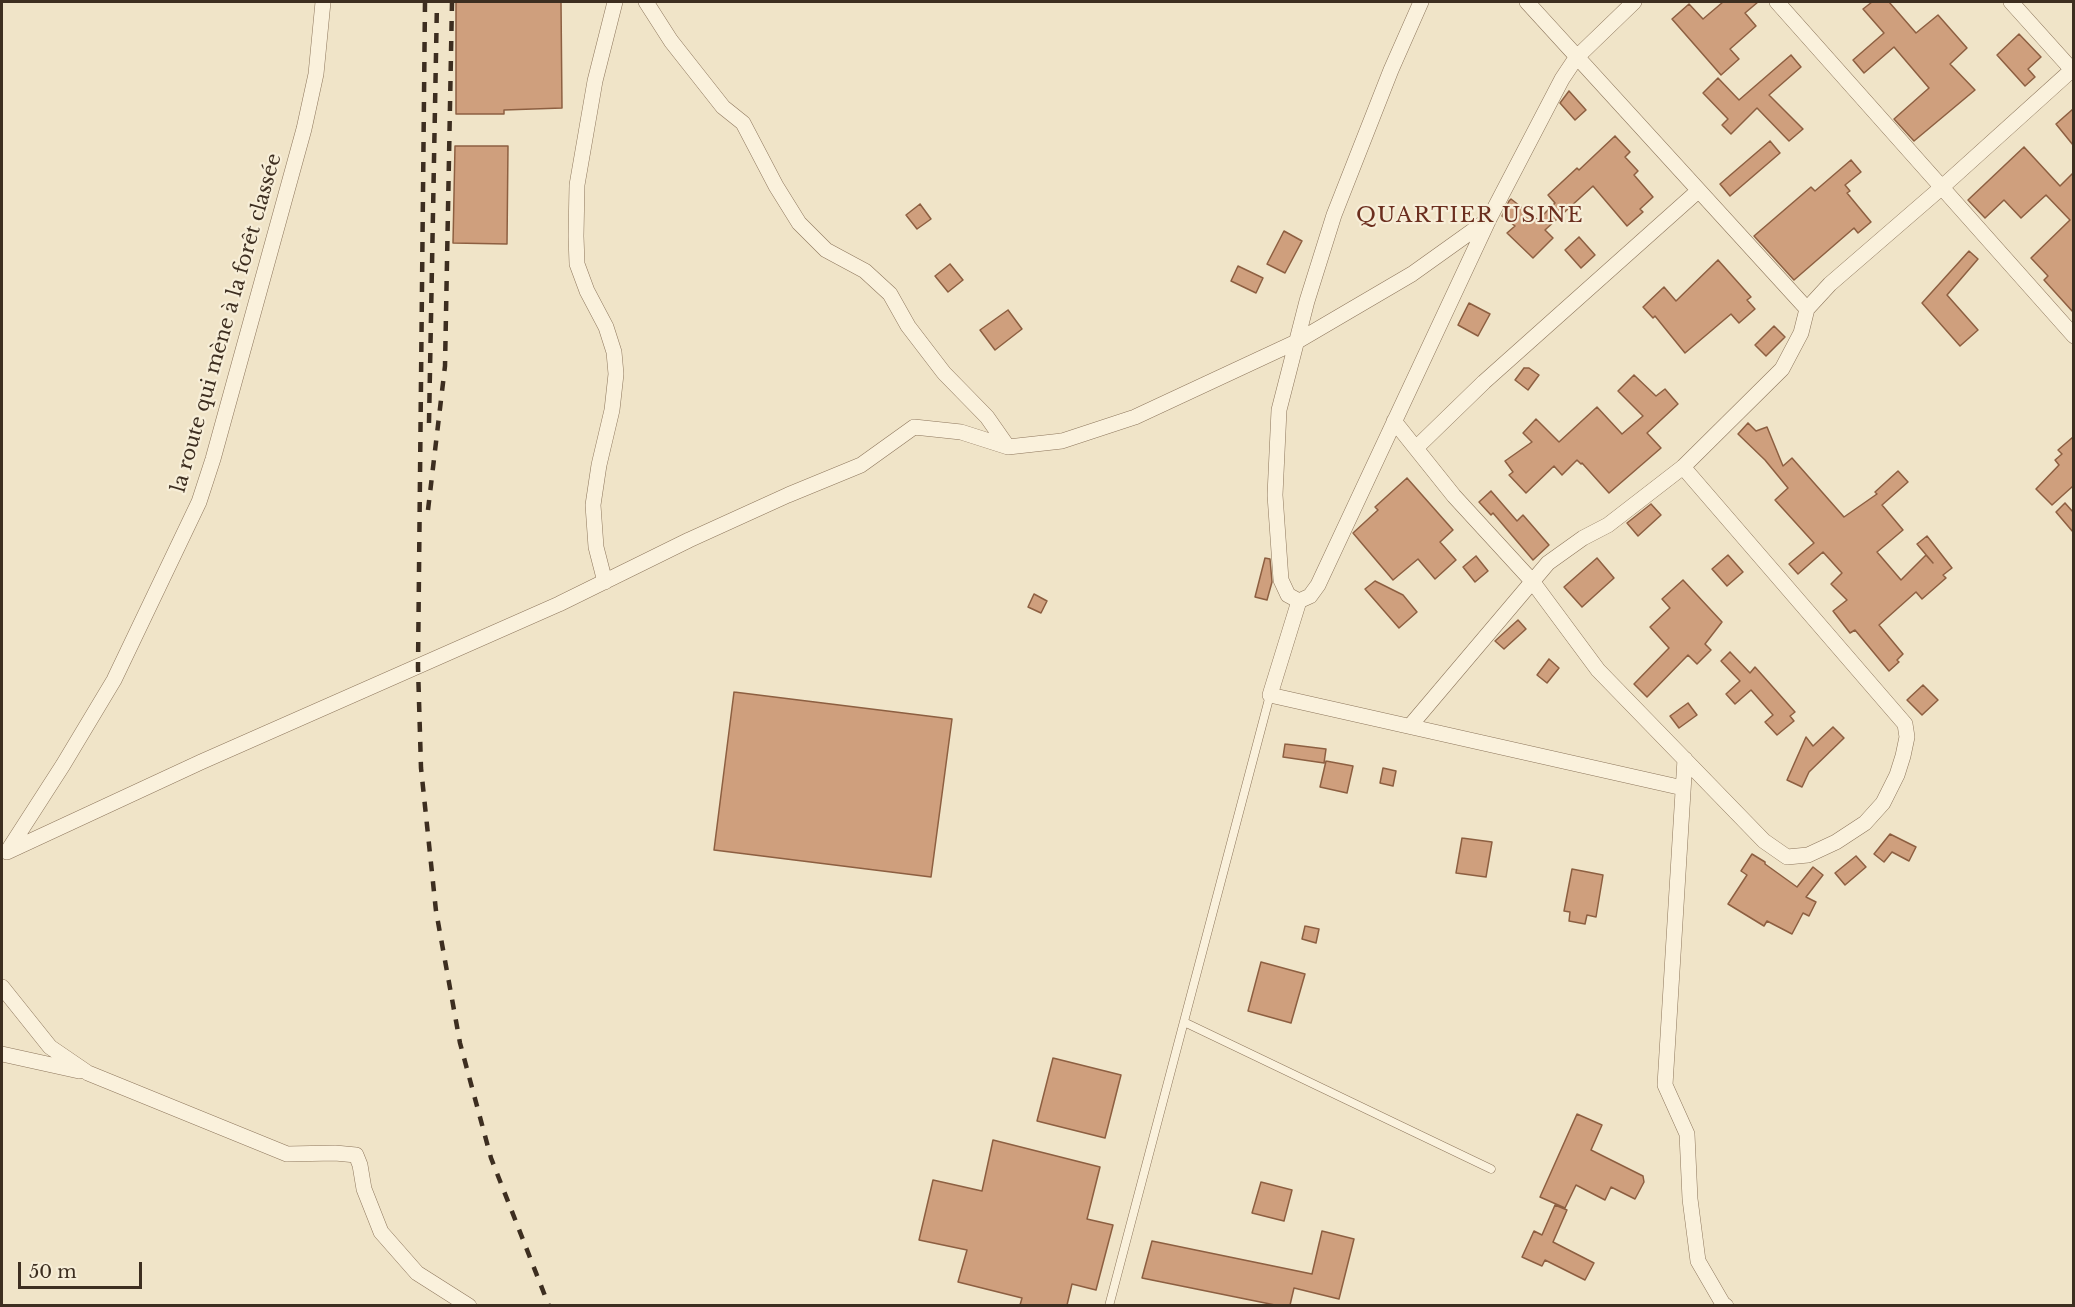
<!DOCTYPE html>
<html>
<head>
<meta charset="utf-8">
<style>
	body { margin:0 }
	#map { position:relative; width:2075px; height:1307px; overflow:hidden; background:#f0e4c8; font-family:"Libre Baskerville",serif }
	canvas { display:block }
	.frame { position:absolute; inset:0; border:3px solid #3d2e20; pointer-events:none }
	.scale { position:absolute; left:18px; top:1262px; width:124px; height:27px; box-sizing:border-box; border:3px solid #3d2e20; border-top:0; padding-left:8px; font-size:18px; line-height:21px; white-space:nowrap; color:#3d2e20; -webkit-text-stroke:4px #f7eed8; paint-order:stroke }
</style>
</head>
<body>
<div id="map">
<canvas width="2075" height="1307"></canvas>
<div class="frame"></div>
<div class="scale">50 m</div>
</div>
<script>
const ctx = document.querySelector('canvas').getContext('2d');
ctx.lineJoin = 'round';
function fill(path, color) {
  ctx.fillStyle = color;
  ctx.fill(path, 'evenodd');
}
function toPath(rows) {
  const path = new Path2D();
  for (const r of rows) {
    path.moveTo(r[0], r[1]);
    for (let i = 2; i < r.length; i += 2) path.lineTo(r[i], r[i + 1]);
  }
  return path;
}
function trace(path, color, width, dash) {
  ctx.strokeStyle = color;
  ctx.lineWidth = width;
  ctx.lineCap = dash ? 'butt' : 'round';
  ctx.setLineDash(dash || []);
  ctx.stroke(path);
}
function label(font, color, halo, rows, align = 'center') {
  ctx.font = font + ' "Libre Baskerville",serif';
  ctx.lineWidth = 4.5;
  ctx.setLineDash([]);
  ctx.textBaseline = 'middle';
  ctx.strokeStyle = halo;
  ctx.fillStyle = color;
  for (const [text, x, y, turn = 0] of rows) {
    ctx.save();
    ctx.translate(x, y);
    ctx.rotate((+turn || 0) * Math.PI / 180);
    ctx.textAlign = isNaN(turn) ? turn : align;
    if (halo) ctx.strokeText(text, 0, 0);
    ctx.fillText(text, 0, 0);
    ctx.restore();
  }
}
const building = toPath([
	[456,2,561,2,562,108,504,110,504,114,456,114,456,2],
	[1723,2,1758,2,1745,13,1756,26,1730,49,1739,59,1721,75,1672,19,1689,4,1703,19,1723,2],
	[1872,2,1889,2,1916,33,1938,15,1967,48,1950,64,1975,90,1914,141,1894,119,1929,88,1894,47,1864,73,1853,60,1884,33,1863,9,1872,2],
	[2019,34,2041,57,2028,69,2035,77,2025,86,1997,55,2019,34],
	[1791,55,1801,67,1769,95,1803,129,1789,141,1757,108,1731,134,1722,125,1728,119,1703,93,1718,78,1739,100,1791,55],
	[1569,91,1586,110,1575,120,1560,103,1569,91],
	[2073,109,2073,145,2056,124,2073,109],
	[1615,136,1630,152,1625,157,1638,171,1634,175,1653,197,1640,209,1643,212,1627,226,1593,186,1545,230,1553,238,1533,258,1507,233,1515,226,1502,216,1509,201,1511,199,1538,220,1555,203,1548,195,1577,168,1579,170,1615,136],
	[1770,141,1780,153,1730,196,1720,184,1770,141],
	[455,146,508,146,507,244,453,243,455,146],
	[2024,147,2060,186,2073,173,2073,312,2044,280,2048,276,2031,258,2070,220,2046,195,2021,218,2004,200,1985,218,1968,200,2024,147],
	[1851,160,1861,172,1845,185,1850,191,1847,193,1871,222,1858,233,1854,228,1794,280,1754,236,1811,187,1815,191,1851,160],
	[920,204,931,219,917,229,906,215,920,204],
	[1284,231,1302,241,1285,273,1267,264,1284,231],
	[1579,237,1595,255,1581,268,1565,250,1579,237],
	[1969,251,1978,259,1947,295,1978,330,1960,346,1922,303,1969,251],
	[1718,260,1751,297,1747,300,1755,309,1739,323,1731,314,1685,353,1655,316,1653,318,1643,307,1664,287,1676,301,1718,260],
	[950,264,963,280,948,292,935,276,950,264],
	[1238,266,1263,278,1256,293,1231,281,1238,266],
	[1469,303,1490,314,1478,336,1458,325,1469,303],
	[1008,310,1022,329,995,350,980,330,1008,310],
	[1774,326,1785,337,1766,356,1755,345,1774,326],
	[1524,368,1529,368,1539,375,1528,390,1515,380,1524,368],
	[1634,375,1656,396,1665,389,1678,404,1647,433,1661,448,1609,493,1582,463,1581,464,1577,460,1562,475,1554,466,1526,493,1509,475,1513,472,1505,461,1532,442,1523,433,1536,419,1559,442,1597,407,1622,434,1643,416,1618,391,1634,375],
	[1748,423,1756,431,1767,427,1783,466,1792,458,1844,517,1877,494,1875,492,1898,471,1908,482,1882,505,1903,530,1877,552,1901,580,1926,555,1933,563,1917,544,1927,536,1952,568,1943,575,1946,578,1922,599,1916,592,1879,625,1903,654,1897,660,1899,662,1889,671,1855,630,1850,633,1833,611,1847,600,1831,584,1842,573,1823,552,1798,574,1789,564,1814,543,1775,500,1788,488,1765,460,1738,434,1748,423],
	[2073,437,2073,486,2052,505,2036,489,2059,465,2055,460,2062,454,2058,450,2073,437],
	[1407,478,1453,530,1440,542,1456,560,1435,579,1418,559,1393,580,1353,533,1378,510,1375,507,1407,478],
	[1491,491,1517,521,1523,515,1549,545,1533,560,1493,513,1491,515,1479,502,1491,491],
	[2065,503,2073,512,2073,532,2056,512,2065,503],
	[1651,504,1661,515,1638,536,1627,523,1651,504],
	[1728,555,1743,572,1727,586,1712,569,1728,555],
	[1476,556,1488,571,1475,582,1463,567,1476,556],
	[1265,558,1270,559,1272,582,1267,600,1255,597,1265,558],
	[1597,558,1614,578,1582,607,1564,587,1597,558],
	[1683,580,1722,622,1705,644,1711,650,1697,664,1688,655,1647,697,1634,684,1669,648,1650,627,1670,608,1662,599,1683,580],
	[1375,581,1403,595,1417,612,1399,628,1365,589,1375,581],
	[1034,594,1047,601,1041,613,1028,607,1034,594],
	[1518,620,1526,629,1504,649,1495,641,1518,620],
	[1730,652,1750,673,1755,667,1795,712,1790,716,1794,721,1777,735,1765,722,1773,715,1751,690,1735,704,1726,694,1740,681,1721,661,1730,652],
	[1549,659,1559,668,1547,683,1537,675,1549,659],
	[1923,685,1938,700,1922,715,1907,700,1923,685],
	[734,692,952,719,931,877,714,850,734,692],
	[1688,703,1697,715,1679,728,1670,716,1688,703],
	[1833,727,1844,738,1809,772,1802,787,1787,780,1806,737,1813,746,1833,727],
	[1285,744,1326,749,1324,763,1283,757,1285,744],
	[1326,761,1353,766,1347,793,1320,787,1326,761],
	[1383,768,1396,771,1393,786,1380,783,1383,768],
	[1890,834,1916,847,1909,861,1892,852,1884,862,1874,854,1890,834],
	[1462,838,1492,842,1486,877,1456,873,1462,838],
	[1752,854,1765,862,1765,864,1797,887,1813,867,1823,875,1806,897,1816,902,1809,916,1803,913,1792,934,1767,921,1764,926,1728,904,1747,875,1741,871,1752,854],
	[1856,856,1866,867,1845,885,1835,873,1856,856],
	[1572,869,1603,875,1596,917,1587,915,1585,924,1569,921,1570,912,1564,911,1572,869],
	[1305,926,1319,929,1316,943,1302,939,1305,926],
	[1261,962,1305,974,1291,1023,1248,1011,1261,962],
	[1053,1058,1121,1075,1105,1138,1037,1121,1053,1058],
	[1577,1114,1602,1125,1591,1150,1643,1176,1644,1182,1635,1199,1611,1187,1605,1200,1576,1185,1565,1208,1540,1197,1577,1114],
	[993,1140,1100,1167,1087,1219,1113,1225,1096,1290,1072,1284,1067,1305,1020,1305,1022,1298,958,1282,967,1250,919,1240,933,1180,982,1191,993,1140],
	[1261,1182,1292,1190,1284,1221,1252,1213,1261,1182],
	[1555,1205,1567,1210,1553,1242,1594,1263,1585,1280,1545,1260,1542,1266,1522,1257,1534,1231,1542,1235,1555,1205],
	[1322,1231,1354,1239,1339,1299,1294,1288,1290,1305,1275,1305,1142,1278,1152,1241,1312,1274,1322,1231]
]);
fill(building, '#cf9f7d');
trace(building, '#8d5f41', 1.5);
const lane = toPath([
	[1184,1022,1491,1169],
	[1109,1306,1270,695]
]);
const street = toPath([
	[646,2,671,41,723,107,743,123,776,186,799,223,826,250,865,271,890,294,908,326,944,373,987,417,1008,447],
	[1527,2,1807,309],
	[1634,2,1576,58,1562,79,1489,219,1318,585,1310,596,1299,601,1270,695,1683,788],
	[1777,2,2074,336],
	[2011,2,2074,72],
	[1394,421,1454,496,1532,581,1598,670,1764,841,1787,857,1808,855,1836,842,1865,823,1883,803,1897,775,1903,756,1907,737,1905,724,1683,467],
	[1416,448,1484,382,1698,191],
	[605,582,596,547,593,505,599,465,612,410,616,374,614,352,606,327,587,291,577,264,576,236,577,185,595,81,615,2],
	[1299,601,1288,595,1281,580,1275,495,1279,410,1307,301,1334,215,1391,70,1421,2],
	[1410,726,1548,563,1583,538,1608,525,1683,467,1782,369,1801,333,1807,309,1830,284,1941,188,2074,68],
	[1685,759,1665,1085,1687,1134,1690,1199,1698,1261,1723,1304,1726,1306],
	[7,852,201,762,559,604,689,540,788,495,861,465,914,427,961,432,1008,447,1062,441,1135,417,1296,342,1412,274,1489,219],
	[7,852,63,765,114,680,199,502,213,459,304,129,316,74,323,2],
	[2,987,50,1047,88,1073,287,1154,335,1153,356,1155,360,1165,364,1189,381,1232,417,1273,469,1306],
	[2,1054,79,1071]
]);
trace(lane, '#8d765c', 9);
trace(street, '#8d765c', 16);
trace(lane, '#faf1dc', 8);
trace(street, '#faf1dc', 15);
trace(toPath([
	[425,2,418,667,421,768,436,911,460,1043,491,1158,549,1306],
	[429,423,437,2],
	[428,510,445,366,452,2]
]), '#3d2e20', 4.5, [10, 10]);
label('20px', '#3d2e20', '#f7eed8', [
	["la route qui mène à la forêt classée",227,323,-74]
]);
ctx.letterSpacing = '1.5px';
label('21px', '#6b2e1e', '#f7eed8', [
	["QUARTIER USINE",1470,216]
]);
ctx.letterSpacing = '0px';
</script>
</body>
</html>
